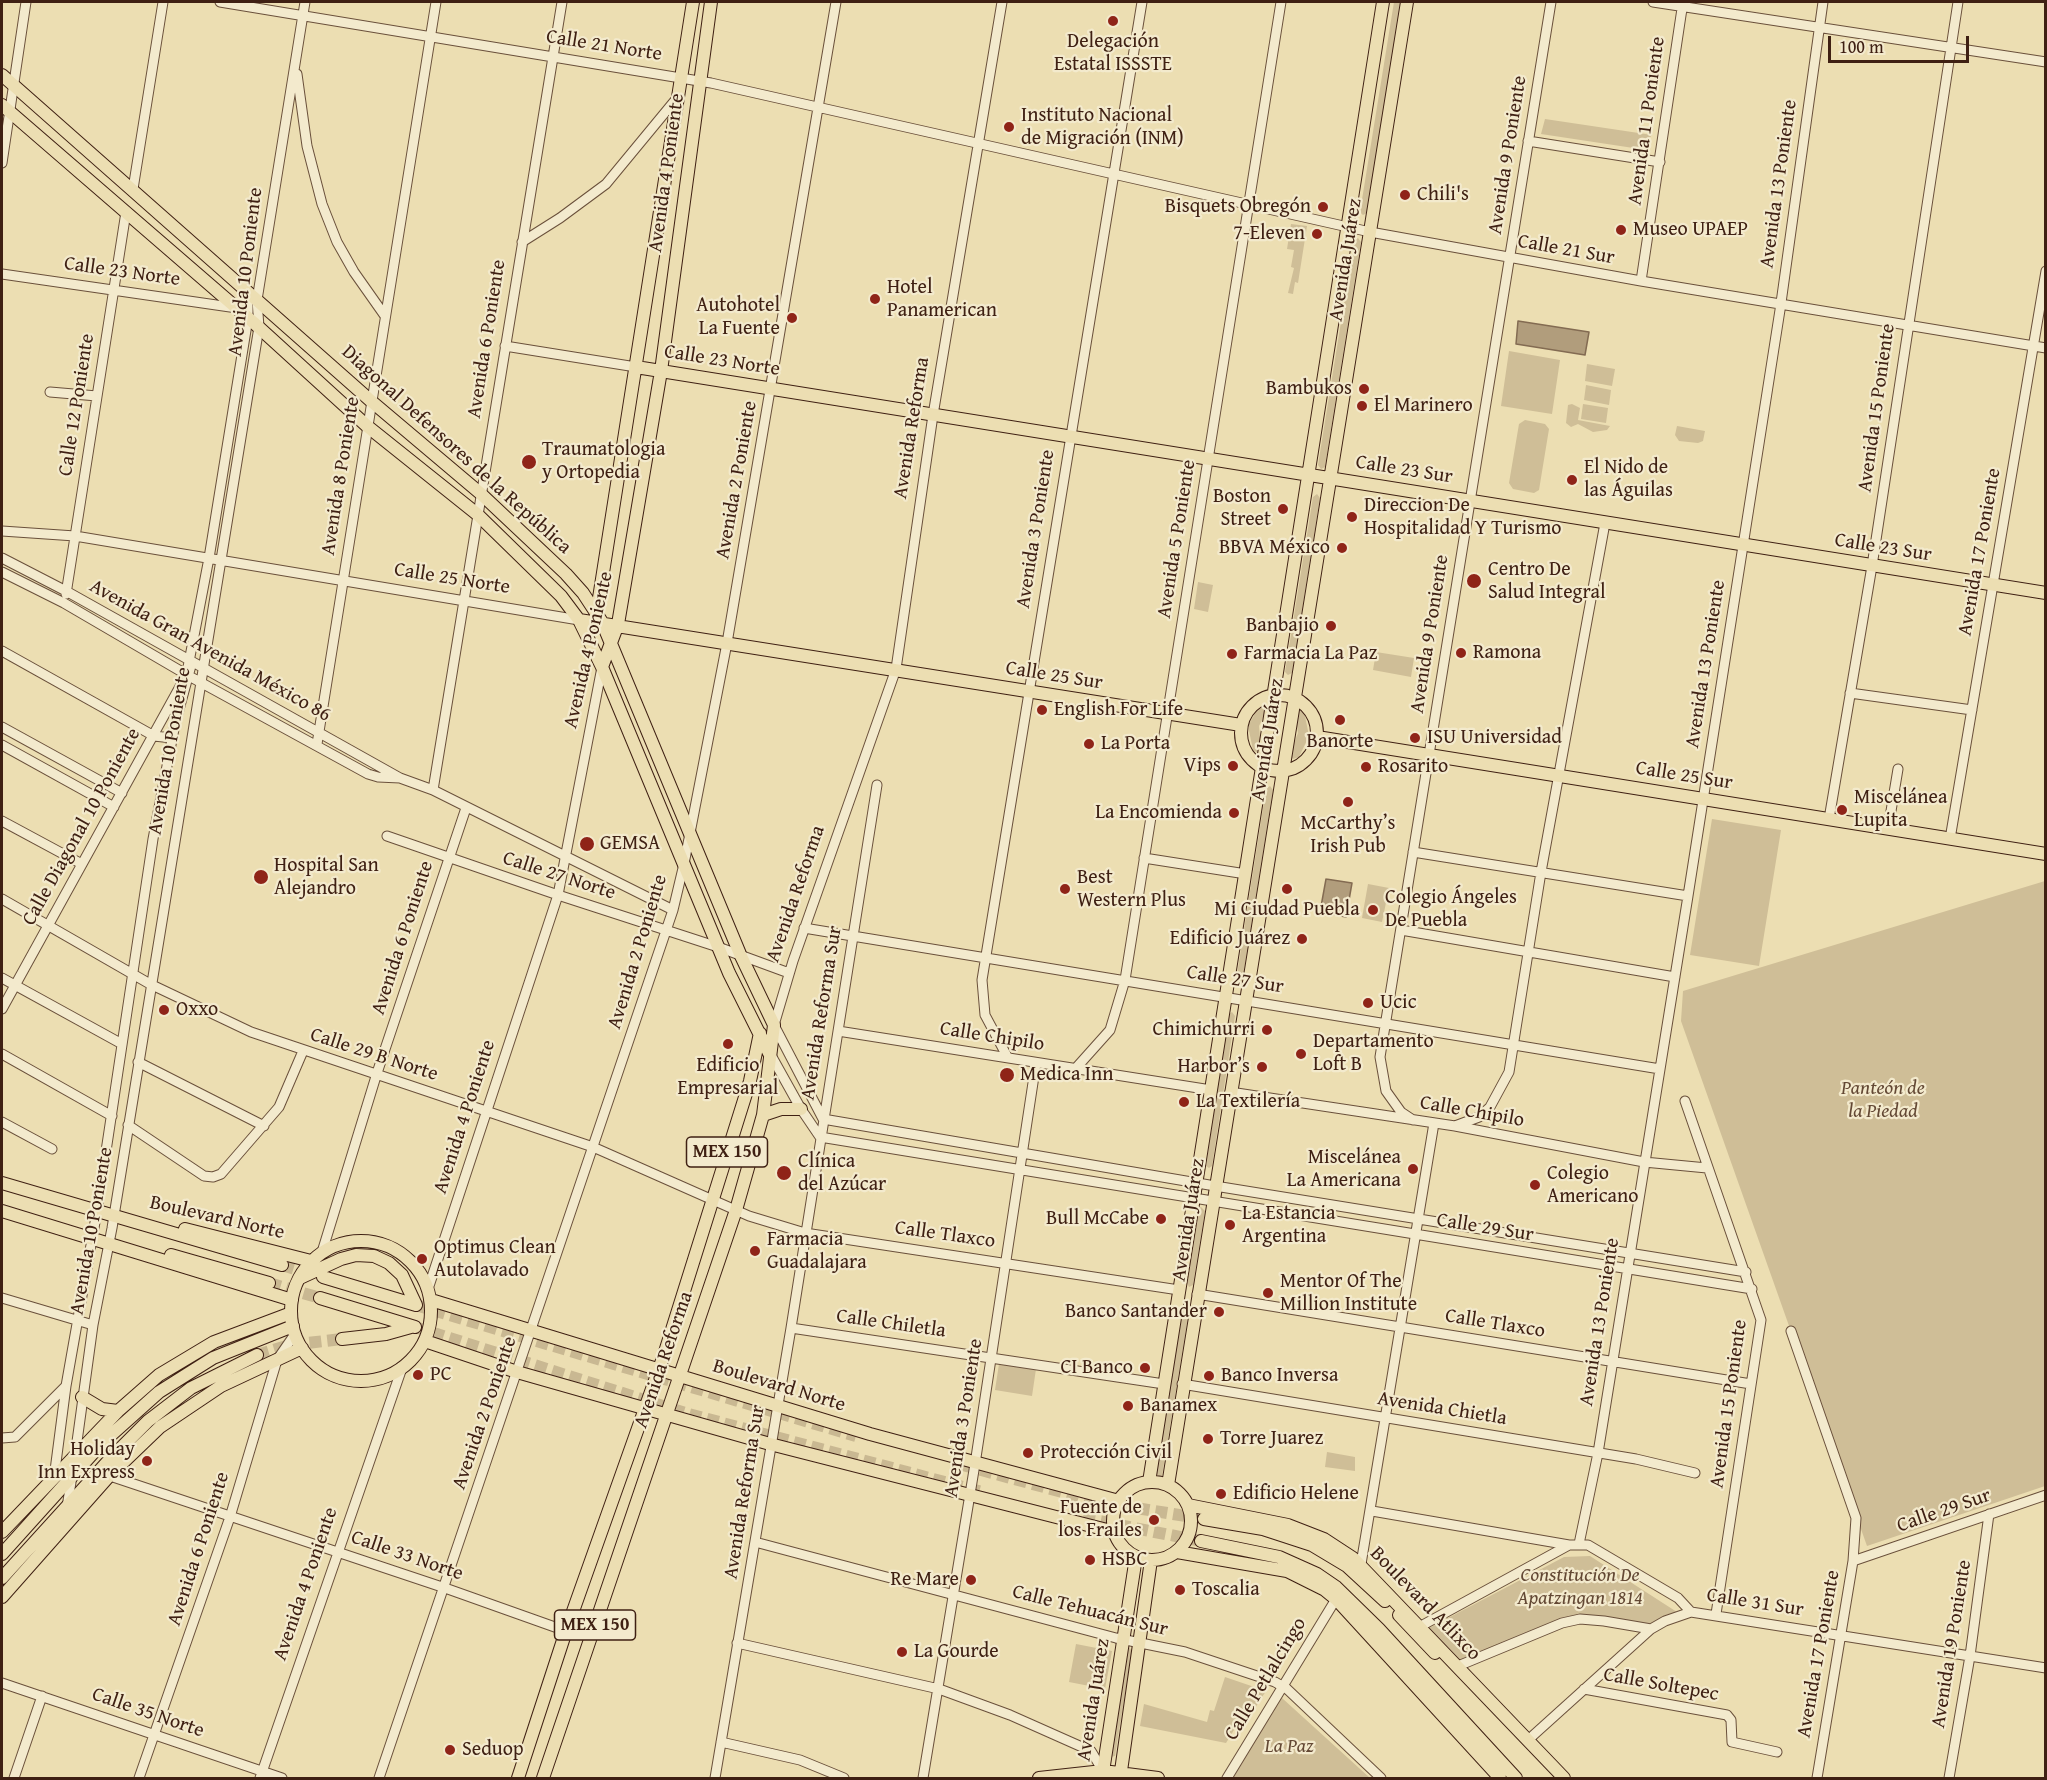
<!DOCTYPE html>
<html>
<head>
<meta charset="utf-8">
<style>
	body { margin:0 }
	#map { position:relative; width:2047px; height:1780px; overflow:hidden; background:#ecdeb2; font-family:"Gentium Book Plus",serif }
	canvas { display:block }
	.frame { position:absolute; inset:0; border:3px solid #3f2013; pointer-events:none }
	.scale { position:absolute; left:1828px; top:36px; width:141px; height:27px; box-sizing:border-box; border:3px solid #3f2013; border-top:0; padding-left:8px; font-size:18px; line-height:21px; white-space:nowrap; color:#3f2013; -webkit-text-stroke:4px #f3eacd; paint-order:stroke }
</style>
</head>
<body>
<div id="map">
<canvas width="2047" height="1780"></canvas>
<div class="frame"></div>
<div class="scale">100 m</div>
</div>
<script>
const ctx = document.querySelector('canvas').getContext('2d');
ctx.lineJoin = 'round';
function fill(path, color) {
  ctx.fillStyle = color;
  ctx.fill(path, 'evenodd');
}
function toPath(rows) {
  const path = new Path2D();
  for (const r of rows) {
    if (r.length === 3) {
      path.moveTo(r[0] + r[2], r[1]);
      path.arc(r[0], r[1], r[2], 0, 2 * Math.PI);
      continue;
    }
    path.moveTo(r[0], r[1]);
    for (let i = 2; i < r.length; i += 2) path.lineTo(r[i], r[i + 1]);
  }
  return path;
}
function trace(path, color, width, dash) {
  ctx.strokeStyle = color;
  ctx.lineWidth = width;
  ctx.lineCap = dash ? 'butt' : 'round';
  ctx.setLineDash(dash || []);
  ctx.stroke(path);
}
function label(font, color, halo, rows, align = 'center') {
  ctx.font = font + ' "Gentium Book Plus",serif';
  ctx.lineWidth = 4.5;
  ctx.setLineDash([]);
  ctx.textBaseline = 'middle';
  ctx.strokeStyle = halo;
  ctx.fillStyle = color;
  for (const [text, x, y, turn = 0] of rows) {
    ctx.save();
    ctx.translate(x, y);
    ctx.rotate((+turn || 0) * Math.PI / 180);
    ctx.textAlign = isNaN(turn) ? turn : align;
    if (halo) ctx.strokeText(text, 0, 0);
    ctx.fillText(text, 0, 0);
    ctx.restore();
  }
}
fill(toPath([
	[1394,2,1401,2,1367,213,1363,215,1360,212],
	[1545,119,1652,135,1640,149,1541,134],
	[1291,224,1307,226,1298,283,1295,282,1293,294,1288,293,1294,268,1291,267,1294,250,1287,249],
	[1358,238,1361,242,1325,467,1321,469,1318,465,1354,241],
	[1509,351,1560,360,1552,414,1501,406],
	[1587,364,1615,369,1612,386,1585,381],
	[1586,385,1611,390,1609,405,1584,400],
	[1572,404,1580,408,1578,420,1610,426,1607,430,1593,432,1578,424,1571,427,1566,423,1568,405],
	[1583,404,1608,408,1606,423,1581,419],
	[1525,420,1545,424,1549,429,1539,490,1534,493,1513,489,1509,483,1519,424],
	[1677,426,1705,431,1703,441,1698,443,1679,441,1675,435],
	[1317,494,1320,498,1292,673,1288,675,1285,672,1313,497],
	[1198,582,1213,585,1208,612,1194,609],
	[1376,652,1414,658,1411,677,1373,670],
	[1261,703,1265,703,1268,708,1259,726,1261,749,1258,753,1253,750,1248,726],
	[1299,709,1304,711,1309,736,1299,757,1293,759,1289,755,1298,733,1295,713],
	[1270,786,1273,790,1242,983,1239,985,1236,981,1266,789],
	[1712,819,1781,830,1759,966,1690,955],
	[2045,881,2045,1486,1867,1546,1681,1021,1683,991],
	[1368,884,1389,888,1382,922,1362,918],
	[1232,1012,1235,1016,1212,1166,1209,1168,1206,1166,1229,1014],
	[1201,1207,1205,1211,1193,1285,1189,1287,1187,1283,1198,1209],
	[1187,1301,1190,1305,1162,1476,1159,1478,1156,1475,1184,1303],
	[999,1364,1036,1369,1032,1396,995,1390],
	[1327,1452,1355,1457,1355,1471,1325,1467],
	[1590,1556,1680,1614,1655,1626,1571,1619,1459,1663,1429,1628,1564,1557],
	[1076,1644,1112,1651,1105,1689,1069,1682],
	[1129,1647,1132,1651,1115,1756,1111,1757],
	[1225,1677,1266,1691,1242,1728,1237,1725,1226,1743,1140,1726,1144,1704,1207,1722,1210,1710,1214,1711],
	[1282,1698,1370,1778,1232,1778]
]), '#cfbe97');
const water = toPath([
	[1518,321,1589,332,1585,355,1516,344,1518,321],
	[1326,879,1352,883,1346,917,1320,912,1326,879]
]);
fill(water, '#b19d7c');
trace(water, '#836b52', 1.5);
trace(toPath([
	[282,1265,316,1275],
	[269,1283,320,1298],
	[416,1305,856,1436],
	[415,1327,685,1413,982,1492],
	[257,1355,290,1345,342,1339],
	[963,1465,1099,1502,1204,1519],
	[1083,1518,1201,1541]
]), '#c9b892', 12, [12, 6]);
const minor = toPath([
	[220,2,711,83,1370,232,1641,281,2046,348],
	[1002,2,933,415,896,669,793,961,774,1025,823,1119,1215,1186,1746,1272],
	[1653,2,2046,62],
	[297,74,307,146,322,204,337,242,354,272,385,316],
	[1528,141,1660,162],
	[2,163,26,2],
	[133,189,163,2],
	[522,242,560,218,606,184,677,98],
	[2,274,237,308],
	[1641,281,1683,2],
	[505,346,636,367],
	[50,392,97,396],
	[2,531,75,536,579,620],
	[2,558,66,591,400,778,433,790,673,910],
	[2,572,64,603,189,676,368,774,378,777,400,778],
	[66,594,126,212],
	[2,651,154,736,172,738],
	[188,667,209,558,248,318,248,291],
	[1850,693,1972,710],
	[2,727,122,793],
	[317,744,436,2],
	[2,745,114,807],
	[433,790,562,2],
	[1829,819,1872,566,1958,2],
	[2,821,80,863],
	[1888,829,1898,769],
	[387,836,558,895,718,947,789,973],
	[1950,839,2046,271],
	[1413,852,1688,896],
	[1144,858,1246,874],
	[2,899,150,984,251,1032,593,1147,749,1216,805,1233,1179,1290],
	[804,928,1660,1069],
	[1401,930,1675,977],
	[2,978,122,1044],
	[2,1009,182,683],
	[838,1031,1211,1090],
	[2,1054,112,1116],
	[772,1057,801,1109,820,1137],
	[1008,1058,985,1015,982,980,1142,2],
	[138,1062,264,1126],
	[1076,1068,1110,1030,1125,980,1281,2],
	[1230,1092,1455,1126,1644,1162,1707,1168],
	[1685,1101,1761,1320,1716,1614],
	[1413,1120,1401,1112,1386,1091,1380,1057,1551,2],
	[2,1122,52,1149],
	[128,1125,204,1176,213,1177,221,1174,279,1107,303,1051],
	[1455,1126,1479,1117,1490,1107,1509,1072,1541,872,1605,523],
	[820,1137,1752,1289],
	[322,1252,377,1073,466,808],
	[428,1289,558,895,602,667],
	[1197,1294,1751,1384],
	[2,1298,93,1325],
	[791,1328,1164,1384],
	[1791,1331,1856,1518,1853,1561,1817,1778],
	[1182,1384,1636,1459,1695,1473],
	[2,1438,15,1437,66,1386],
	[75,1456,93,1325,112,1228,259,327,257,300,305,2],
	[104,1474,445,1588,566,1631],
	[54,1478,66,1386,97,1211,153,839,175,724,192,662],
	[67,1507,72,1476],
	[1372,1511,1569,1545,1588,1545,1678,1598,1691,1612,2046,1668],
	[755,1542,1116,1638,1185,1652,1275,1682,1287,1689,1381,1778],
	[1579,1544,1598,1453,1688,896,1780,310,1823,2],
	[1853,1561,2046,1495],
	[1361,1564,1434,1123],
	[1421,1626,1569,1545],
	[737,1643,939,1689,1010,1715,1091,1751,1103,1771],
	[1458,1666,1562,1623,1580,1619,1604,1621,1651,1629],
	[2,1683,282,1778],
	[1584,1689,1727,1715,1731,1720,1732,1742,1777,1752],
	[1528,1740,1651,1629,1665,1621,1691,1612],
	[721,1742,800,1760,844,1778],
	[14,1778,42,1696],
	[139,1778,230,1517,277,1360,295,1334],
	[260,1778,402,1368],
	[379,1778,673,910,684,864,727,643,836,2],
	[715,1778,791,1328,877,785],
	[923,1778,975,1464,1036,1063],
	[1227,1778,1336,1599],
	[1949,1778,1970,1656,1989,1514]
]);
const major = toPath([
	[2,75,371,401,480,493,566,574,583,593,602,622,740,954,774,1025,763,1115,736,1210,543,1778],
	[2,105,254,323,367,426,477,514,561,596,579,620,602,667,729,973,770,1055],
	[636,367,2046,593],
	[596,617,693,2],
	[579,620,1241,725],
	[602,667,618,624,661,371,711,2],
	[1279,733,38],
	[1317,737,2046,854],
	[763,1115,781,1109,801,1109],
	[2,1183,282,1265],
	[2,1211,292,1300],
	[185,1229,311,1261],
	[361,1311,70],
	[171,1255,269,1283],
	[323,1277,416,1305],
	[300,1278,341,1259,356,1255,374,1256,389,1263,402,1275,416,1305],
	[320,1298,415,1327],
	[431,1300,870,1434,1119,1501],
	[342,1339,386,1334,411,1327],
	[425,1341,517,1372,770,1444,1115,1532],
	[82,1397,102,1409,118,1411],
	[1152,1521,39],
	[1149,1482,1383,2],
	[1168,1485,1407,2],
	[1188,1505,1288,1525,1324,1539,1353,1558,1564,1778],
	[1204,1519,1263,1529,1312,1545,1347,1566,1385,1601],
	[2,1532,118,1411,159,1375,214,1342,291,1313],
	[1201,1541,1279,1557,1317,1574,1336,1587,1379,1629,1516,1778],
	[1177,1552,1287,1571,1325,1590,1336,1599,1500,1778],
	[2,1554,102,1443,159,1392,213,1358,293,1326],
	[2,1578,111,1458,148,1421,191,1388,257,1355],
	[2,1597,109,1476,160,1427,221,1386,302,1348],
	[1399,1615,1435,1653],
	[518,1778,566,1631,664,1355,750,1081,760,1033],
	[1039,1778,1103,1771,1158,1778],
	[1102,1778,1136,1557],
	[1120,1778,1151,1560]
]);
trace(minor, '#6a503b', 11);
trace(major, '#3f2013', 14);
trace(minor, '#f3eacd', 9);
trace(major, '#ecdeb2', 12);
for (const [x, y, r, color] of [
	[1113,21,6,"#8f2418"],
	[1009,127,6,"#8f2418"],
	[1405,195,6,"#8f2418"],
	[1323,207,6,"#8f2418"],
	[1621,230,6,"#8f2418"],
	[1317,234,6,"#8f2418"],
	[875,299,6,"#8f2418"],
	[792,318,6,"#8f2418"],
	[1364,389,6,"#8f2418"],
	[1362,406,6,"#8f2418"],
	[529,462,8,"#8f2418"],
	[1572,480,6,"#8f2418"],
	[1283,509,6,"#8f2418"],
	[1352,517,6,"#8f2418"],
	[1342,548,6,"#8f2418"],
	[1474,581,8,"#8f2418"],
	[1331,626,6,"#8f2418"],
	[1461,653,6,"#8f2418"],
	[1232,654,6,"#8f2418"],
	[1042,710,6,"#8f2418"],
	[1340,720,6,"#8f2418"],
	[1415,738,6,"#8f2418"],
	[1089,744,6,"#8f2418"],
	[1233,766,6,"#8f2418"],
	[1366,767,6,"#8f2418"],
	[1348,802,6,"#8f2418"],
	[1842,810,6,"#8f2418"],
	[1234,813,6,"#8f2418"],
	[587,844,8,"#8f2418"],
	[261,877,8,"#8f2418"],
	[1065,889,6,"#8f2418"],
	[1287,889,6,"#8f2418"],
	[1373,910,6,"#8f2418"],
	[1302,939,6,"#8f2418"],
	[1368,1003,6,"#8f2418"],
	[164,1010,6,"#8f2418"],
	[1267,1030,6,"#8f2418"],
	[728,1044,6,"#8f2418"],
	[1301,1054,6,"#8f2418"],
	[1262,1067,6,"#8f2418"],
	[1007,1075,8,"#8f2418"],
	[1184,1102,6,"#8f2418"],
	[1413,1169,6,"#8f2418"],
	[784,1173,8,"#8f2418"],
	[1535,1185,6,"#8f2418"],
	[1161,1219,6,"#8f2418"],
	[1230,1225,6,"#8f2418"],
	[755,1251,6,"#8f2418"],
	[422,1259,6,"#8f2418"],
	[1268,1293,6,"#8f2418"],
	[1219,1312,6,"#8f2418"],
	[1145,1368,6,"#8f2418"],
	[418,1375,6,"#8f2418"],
	[1209,1376,6,"#8f2418"],
	[1128,1406,6,"#8f2418"],
	[1208,1439,6,"#8f2418"],
	[1028,1453,6,"#8f2418"],
	[147,1461,6,"#8f2418"],
	[1221,1494,6,"#8f2418"],
	[1154,1520,6,"#8f2418"],
	[1090,1560,6,"#8f2418"],
	[971,1580,6,"#8f2418"],
	[1180,1590,6,"#8f2418"],
	[902,1652,6,"#8f2418"],
	[450,1750,6,"#8f2418"]
]) {
  const dot = new Path2D();
  dot.arc(x, y, r, 0, 2 * Math.PI);
  ctx.fillStyle = color;
  ctx.fill(dot);
  trace(dot, '#f3eacd', 2);
}
for (const [x, y, w] of [
	[727,1152,81],
	[595,1625,81]
]) {
  const box = new Path2D();
  box.roundRect(x - w / 2, y - 15, w, 30, 4.5);
  ctx.fillStyle = '#f3eacd';
  ctx.fill(box);
  trace(box, '#3f2013', 1.5);
}
label('bold 18px', '#3f2013', null, [
	["MEX 150",727,1152],
	["MEX 150",595,1625]
]);
label('20px', '#3f2013', '#f3eacd', [
	["Delegación",1113,42,"center"],
	["Estatal ISSSTE",1113,65,"center"],
	["Instituto Nacional",1021,116],
	["de Migración (INM)",1021,139],
	["Chili's",1417,195],
	["Bisquets Obregón",1311,207,"right"],
	["Museo UPAEP",1633,230],
	["7-Eleven",1305,234,"right"],
	["Hotel",887,288],
	["Panamerican",887,311],
	["Autohotel",780,306,"right"],
	["La Fuente",780,329,"right"],
	["Bambukos",1352,389,"right"],
	["El Marinero",1374,406],
	["Traumatologia",542,450],
	["y Ortopedia",542,473],
	["El Nido de",1584,468],
	["las Águilas",1584,491],
	["Boston",1271,497,"right"],
	["Street",1271,520,"right"],
	["Direccion De",1364,506],
	["Hospitalidad Y Turismo",1364,529],
	["BBVA México",1330,548,"right"],
	["Centro De",1488,570],
	["Salud Integral",1488,593],
	["Banbajio",1319,626,"right"],
	["Ramona",1473,653],
	["Farmacia La Paz",1244,654],
	["English For Life",1054,710],
	["ISU Universidad",1427,738],
	["Banorte",1340,742,"center"],
	["La Porta",1101,744],
	["Vips",1221,766,"right"],
	["Rosarito",1378,767],
	["Miscelánea",1854,798],
	["Lupita",1854,821],
	["La Encomienda",1222,813,"right"],
	["McCarthy’s",1348,824,"center"],
	["Irish Pub",1348,847,"center"],
	["GEMSA",600,844],
	["Hospital San",274,866],
	["Alejandro",274,889],
	["Best",1077,878],
	["Western Plus",1077,901],
	["Colegio Ángeles",1385,898],
	["De Puebla",1385,921],
	["Mi Ciudad Puebla",1287,910,"center"],
	["Edificio Juárez",1290,939,"right"],
	["Ucic",1380,1003],
	["Oxxo",176,1010],
	["Chimichurri",1255,1030,"right"],
	["Departamento",1313,1042],
	["Loft B",1313,1065],
	["Edificio",728,1066,"center"],
	["Empresarial",728,1089,"center"],
	["Harbor’s",1250,1067,"right"],
	["Medica Inn",1020,1075],
	["La Textilería",1196,1102],
	["Miscelánea",1401,1158,"right"],
	["La Americana",1401,1181,"right"],
	["Clínica",798,1162],
	["del Azúcar",798,1185],
	["Colegio",1547,1174],
	["Americano",1547,1197],
	["La Estancia",1242,1214],
	["Argentina",1242,1237],
	["Bull McCabe",1149,1219,"right"],
	["Farmacia",767,1240],
	["Guadalajara",767,1263],
	["Optimus Clean",434,1248],
	["Autolavado",434,1271],
	["Mentor Of The",1280,1282],
	["Million Institute",1280,1305],
	["Banco Santander",1207,1312,"right"],
	["CI Banco",1133,1368,"right"],
	["PC",430,1375],
	["Banco Inversa",1221,1376],
	["Banamex",1140,1406],
	["Torre Juarez",1220,1439],
	["Holiday",135,1450,"right"],
	["Inn Express",135,1473,"right"],
	["Protección Civil",1040,1453],
	["Edificio Helene",1233,1494],
	["Fuente de",1142,1508,"right"],
	["los Frailes",1142,1531,"right"],
	["HSBC",1102,1560],
	["Re Mare",959,1580,"right"],
	["Toscalia",1192,1590],
	["La Gourde",914,1652],
	["Seduop",462,1750]
], 'left');
label('20px', '#3f2013', '#f3eacd', [
	["Calle 21 Norte",604,46,9],
	["Avenida 11 Poniente",1647,121,-82],
	["Avenida 9 Poniente",1508,155,-81],
	["Avenida 4 Poniente",667,173,-82],
	["Avenida 13 Poniente",1779,184,-82],
	["Calle 21 Sur",1566,250,10],
	["Avenida Juárez",1346,260,-81],
	["Calle 23 Norte",122,272,8],
	["Avenida 10 Poniente",246,272,-83],
	["Avenida 6 Poniente",487,339,-81],
	["Calle 23 Norte",722,361,9],
	["Calle 12 Poniente",77,405,-81],
	["Avenida 15 Poniente",1877,408,-82],
	["Avenida Reforma",912,428,-81],
	["Diagonal Defensores de la República",456,450,42],
	["Calle 23 Sur",1404,470,9],
	["Avenida 8 Poniente",341,476,-81],
	["Avenida 2 Poniente",737,480,-80],
	["Avenida 3 Poniente",1036,529,-81],
	["Avenida 5 Poniente",1177,539,-81],
	["Calle 23 Sur",1883,548,9],
	["Avenida 17 Poniente",1980,552,-80],
	["Calle 25 Norte",452,579,9],
	["Avenida 9 Poniente",1430,634,-81],
	["Avenida 4 Poniente",589,650,-77],
	["Avenida Gran Avenida México 86",210,651,29],
	["Avenida 13 Poniente",1706,664,-81],
	["Calle 25 Sur",1054,676,9],
	["Avenida Juárez",1268,740,-81],
	["Avenida 10 Poniente",170,751,-80],
	["Calle 25 Sur",1684,776,9],
	["Calle Diagonal 10 Poniente",82,827,-61],
	["Calle 27 Norte",559,876,18],
	["Avenida Reforma",796,894,-71],
	["Avenida 6 Poniente",403,938,-72],
	["Avenida 2 Poniente",638,952,-73],
	["Calle 27 Sur",1235,980,9],
	["Avenida Reforma Sur",822,1013,-81],
	["Calle Chipilo",992,1037,9],
	["Calle 29 B Norte",374,1055,18],
	["Calle Chipilo",1472,1112,10],
	["Avenida 4 Poniente",465,1117,-72],
	["Boulevard Norte",217,1218,13],
	["Avenida Juárez",1189,1220,-81],
	["Calle 29 Sur",1485,1228,9],
	["Avenida 10 Poniente",92,1231,-80],
	["Calle Tlaxco",945,1235,8],
	["Avenida 13 Poniente",1600,1322,-81],
	["Calle Chiletla",891,1324,8],
	["Calle Tlaxco",1495,1324,9],
	["Avenida Reforma",664,1360,-71],
	["Boulevard Norte",779,1386,17],
	["Avenida 15 Poniente",1729,1404,-82],
	["Avenida Chietla",1442,1409,9],
	["Avenida 2 Poniente",485,1413,-71],
	["Avenida 3 Poniente",964,1418,-81],
	["Avenida Reforma Sur",745,1492,-81],
	["Calle 29 Sur",1944,1511,-19],
	["Avenida 6 Poniente",199,1549,-72],
	["Calle 33 Norte",407,1556,19],
	["Avenida 4 Poniente",306,1584,-71],
	["Calle 31 Sur",1755,1603,9],
	["Boulevard Atlixco",1425,1604,46],
	["Calle Tehuacán Sur",1090,1611,14],
	["Avenida 19 Poniente",1952,1644,-81],
	["Avenida 17 Poniente",1819,1654,-80],
	["Calle Petlalcingo",1266,1679,-59],
	["Calle Soltepec",1661,1685,10],
	["Avenida Juárez",1094,1700,-81],
	["Calle 35 Norte",148,1713,19]
]);
label('italic 20px', '#634834', '#f3eacd', [
	["Panteón de",1883,1089],
	["la Piedad",1883,1112],
	["Constitución De",1580,1576],
	["Apatzingan 1814",1580,1599],
	["La Paz",1289,1747]
]);
</script>
</body>
</html>
